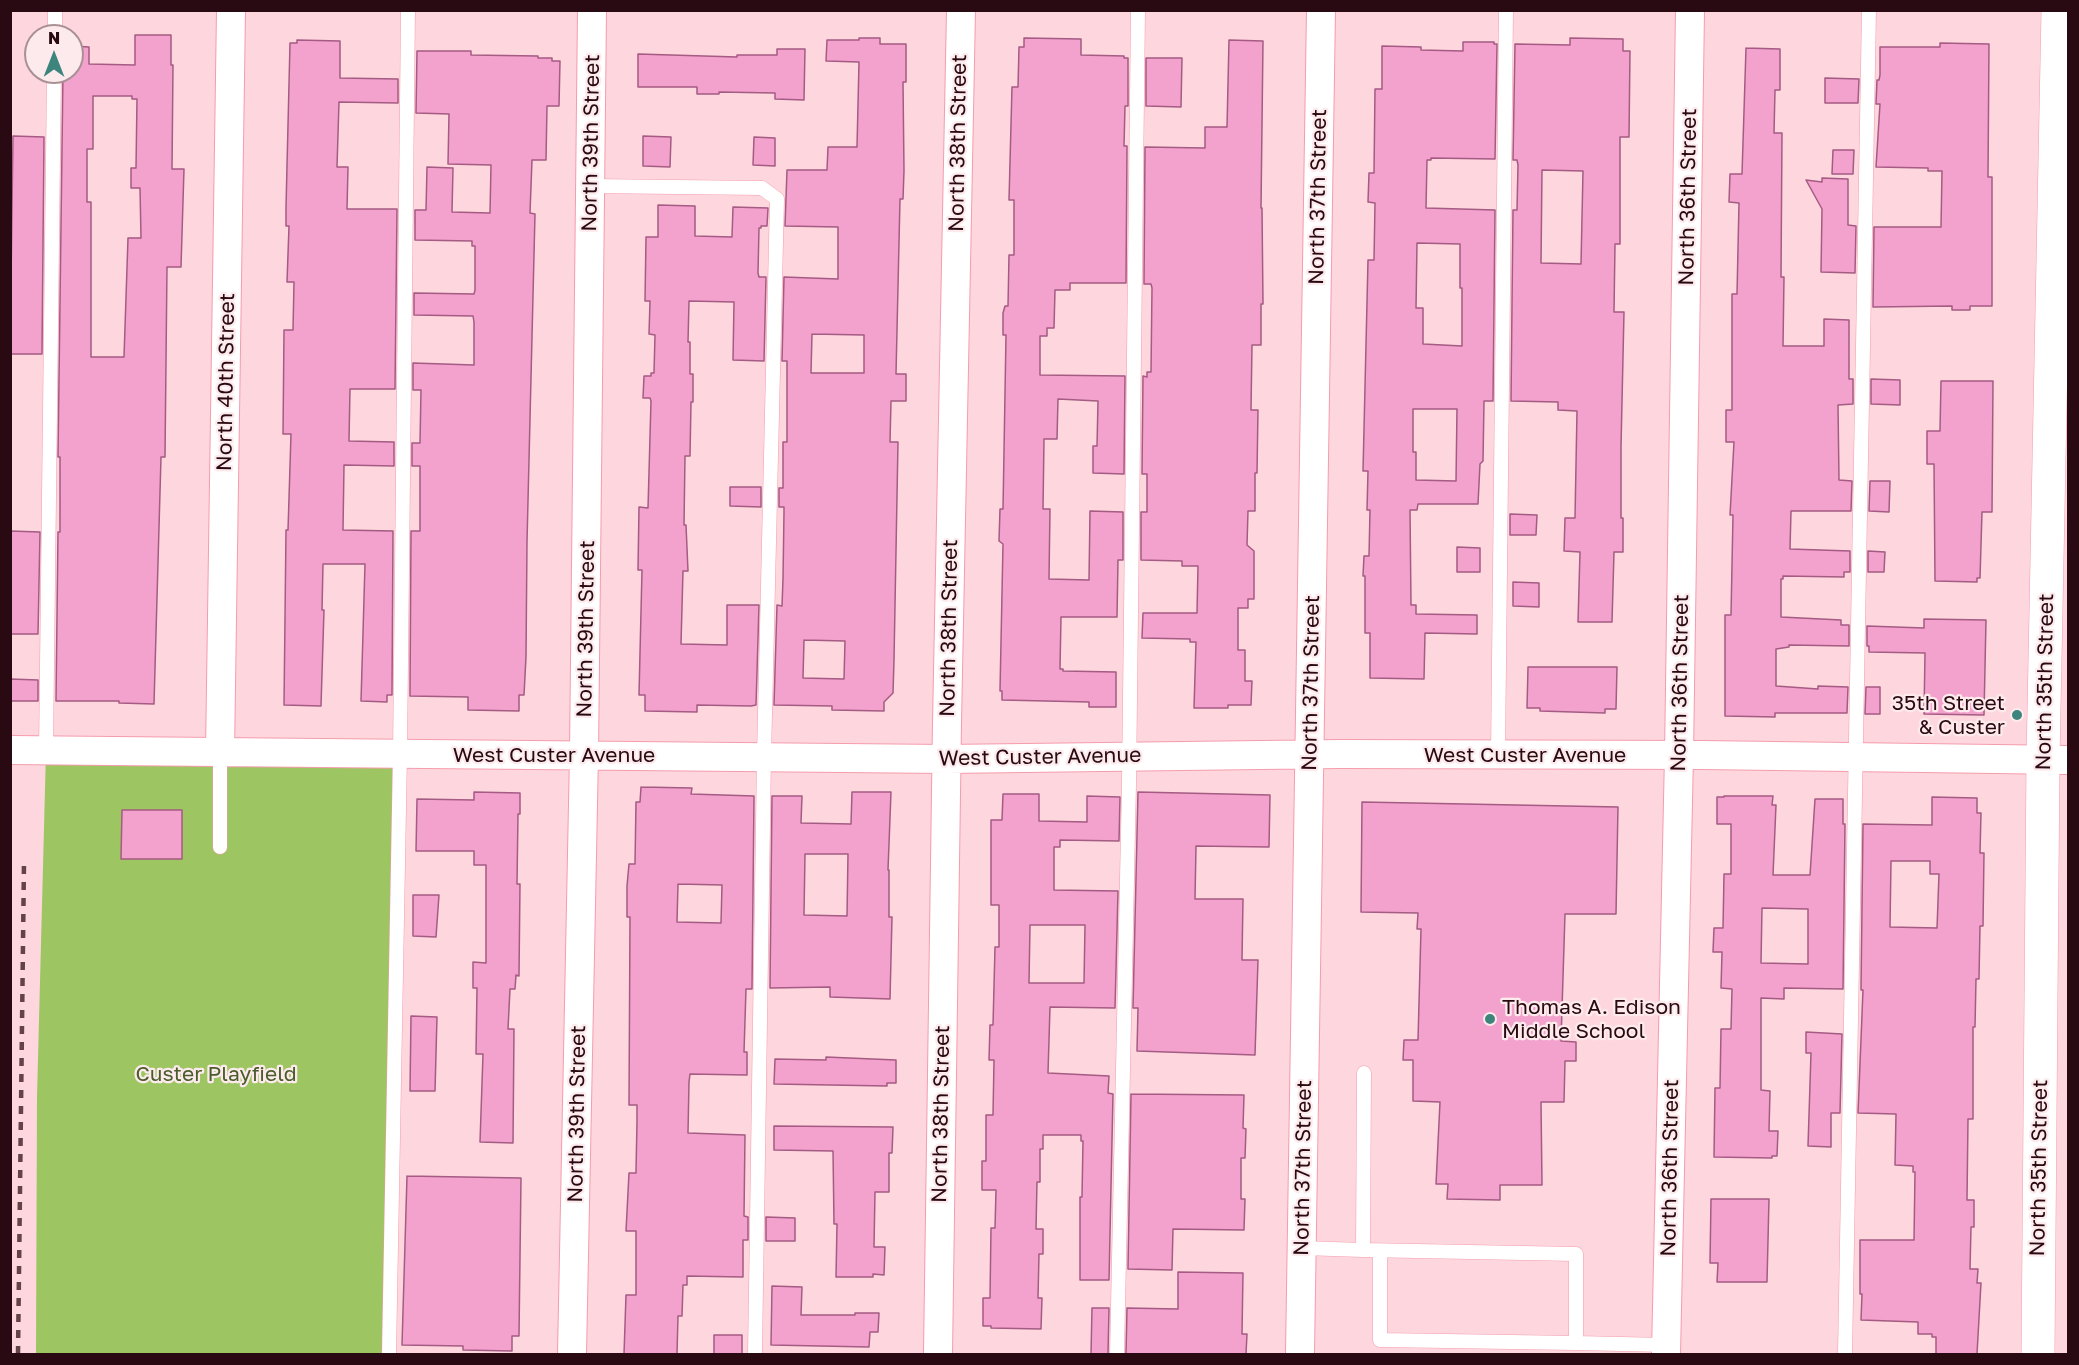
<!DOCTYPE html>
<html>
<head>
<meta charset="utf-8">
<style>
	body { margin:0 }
	#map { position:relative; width:2079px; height:1365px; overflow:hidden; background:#fdd7dd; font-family:"Golos Text",sans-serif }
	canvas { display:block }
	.frame { position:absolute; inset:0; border:12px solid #2a0a12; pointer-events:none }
	.north { position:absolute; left:24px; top:24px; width:60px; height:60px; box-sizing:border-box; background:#fdeaec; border:2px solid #a99095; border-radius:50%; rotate:0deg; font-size:16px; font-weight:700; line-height:24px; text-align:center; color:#2a0a12 }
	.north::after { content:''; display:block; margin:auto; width:21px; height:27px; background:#3d847d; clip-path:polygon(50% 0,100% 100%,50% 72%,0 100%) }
</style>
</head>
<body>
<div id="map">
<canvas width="2079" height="1365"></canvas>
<div class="frame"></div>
<div class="north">N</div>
</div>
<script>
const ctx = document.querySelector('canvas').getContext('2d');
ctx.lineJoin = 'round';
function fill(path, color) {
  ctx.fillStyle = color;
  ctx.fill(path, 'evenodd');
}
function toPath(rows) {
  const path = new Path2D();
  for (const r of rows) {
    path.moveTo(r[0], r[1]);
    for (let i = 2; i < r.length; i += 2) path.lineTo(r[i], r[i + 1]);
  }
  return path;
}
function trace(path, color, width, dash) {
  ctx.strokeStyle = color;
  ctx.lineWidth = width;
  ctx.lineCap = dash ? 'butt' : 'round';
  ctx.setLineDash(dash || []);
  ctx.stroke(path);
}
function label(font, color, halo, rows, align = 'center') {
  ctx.font = font + ' "Golos Text",sans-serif';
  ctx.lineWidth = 4.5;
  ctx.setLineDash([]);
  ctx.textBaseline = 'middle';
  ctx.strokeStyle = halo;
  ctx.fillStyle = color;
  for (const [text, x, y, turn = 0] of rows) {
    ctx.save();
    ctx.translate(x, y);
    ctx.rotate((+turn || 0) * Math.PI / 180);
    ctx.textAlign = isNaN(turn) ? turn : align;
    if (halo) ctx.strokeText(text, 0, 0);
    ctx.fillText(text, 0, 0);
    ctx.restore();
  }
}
fill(toPath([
	[46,751,400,754,389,1354,36,1354,37,1097]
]), '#9dc561');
const building = toPath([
	[135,35,171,35,171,65,173,65,172,169,184,169,181,267,167,267,165,457,161,457,154,704,119,703,119,701,56,701,58,532,60,532,60,457,58,457,63,72,72,72,72,46,89,47,89,64,135,65,135,35],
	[93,96,132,96,132,99,137,99,136,168,131,168,131,188,140,188,141,238,128,238,124,357,91,357,91,202,87,202,87,149,93,149,93,96],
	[859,38,880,38,880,44,906,44,906,82,903,82,904,171,903,199,900,199,896,374,906,374,906,401,891,401,890,442,898,442,894,660,893,693,884,702,884,711,832,710,832,706,774,705,777,605,782,606,783,579,784,512,784,507,779,507,779,488,783,488,783,442,787,442,787,361,782,361,784,277,838,279,838,227,785,226,787,170,827,170,828,147,857,147,859,62,826,61,827,40,859,40,859,38],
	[812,334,864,335,864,373,811,373,812,334],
	[804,640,845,641,844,679,803,678,804,640],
	[1024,38,1081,39,1081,55,1124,56,1124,58,1128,58,1128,106,1125,106,1124,146,1127,146,1126,283,1070,283,1070,290,1055,290,1054,328,1047,328,1047,336,1040,336,1040,375,1125,376,1124,474,1093,473,1093,446,1097,446,1098,401,1058,399,1057,439,1044,439,1043,509,1050,509,1049,579,1089,580,1090,511,1123,512,1123,560,1118,560,1117,617,1061,617,1060,669,1063,669,1063,671,1116,672,1116,707,1089,707,1089,702,1002,700,1002,691,1000,691,1003,544,999,541,1000,509,1003,509,1006,335,1003,335,1003,313,1005,306,1008,306,1009,255,1014,255,1014,200,1009,200,1012,87,1018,87,1019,47,1024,47,1024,38],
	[1570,38,1623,39,1623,51,1630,51,1629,137,1620,137,1620,244,1615,244,1614,312,1624,312,1621,447,1621,518,1623,518,1623,552,1614,552,1612,622,1578,622,1580,552,1564,551,1565,518,1575,518,1577,411,1558,410,1558,402,1511,401,1513,210,1517,210,1518,165,1517,160,1513,160,1515,44,1570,45,1570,38],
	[1542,170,1583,171,1581,264,1541,263,1542,170],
	[297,40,340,41,340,78,398,79,398,103,339,102,337,167,348,167,347,209,397,209,395,389,350,389,349,441,394,442,394,466,344,465,343,530,393,531,392,695,387,695,387,702,361,701,365,564,323,564,322,610,324,610,321,706,284,705,286,530,288,530,291,434,283,434,284,330,293,330,294,282,287,282,289,226,286,226,286,207,290,43,297,43,297,40],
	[1229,40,1263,41,1261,208,1262,208,1263,304,1261,304,1261,345,1252,345,1251,410,1258,410,1257,473,1255,473,1255,511,1248,511,1247,545,1254,551,1254,599,1248,599,1248,608,1238,608,1238,650,1245,650,1245,681,1252,681,1251,705,1228,705,1228,708,1194,708,1196,642,1190,642,1190,639,1142,638,1143,613,1197,613,1198,566,1182,566,1182,561,1141,560,1141,512,1147,512,1147,474,1142,474,1143,376,1147,377,1147,372,1151,372,1152,288,1151,284,1144,284,1145,147,1205,148,1205,127,1227,127,1229,40],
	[1463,42,1494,42,1494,44,1497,44,1495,159,1431,158,1431,160,1427,160,1426,208,1495,210,1493,401,1484,401,1483,461,1480,464,1478,504,1418,504,1417,510,1410,510,1411,605,1416,605,1416,614,1477,615,1477,634,1425,633,1424,679,1370,678,1370,633,1365,633,1365,576,1363,576,1364,556,1369,556,1370,510,1367,510,1368,471,1363,471,1368,260,1374,260,1375,203,1368,202,1369,173,1374,173,1375,89,1382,89,1382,46,1421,47,1421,50,1463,51,1463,42],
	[1417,243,1460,244,1460,288,1462,288,1462,346,1423,344,1423,308,1416,308,1417,243],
	[1413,409,1457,409,1456,481,1416,480,1416,452,1413,452,1413,409],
	[1940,43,1989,44,1988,177,1992,177,1992,306,1970,306,1970,310,1952,310,1952,306,1873,307,1874,227,1941,227,1942,171,1928,171,1928,168,1876,167,1880,104,1876,104,1877,80,1879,80,1880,75,1880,47,1940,47,1940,43],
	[1746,48,1780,49,1780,90,1775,90,1774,133,1782,133,1781,277,1784,277,1783,346,1824,346,1824,319,1849,320,1849,379,1853,379,1853,404,1838,405,1839,480,1852,481,1851,511,1791,511,1790,549,1850,551,1850,572,1844,572,1844,577,1783,576,1783,579,1781,579,1781,617,1841,620,1841,625,1849,625,1849,646,1789,645,1789,647,1776,649,1776,686,1818,689,1818,686,1848,687,1847,713,1775,713,1775,717,1725,716,1725,615,1731,615,1733,515,1730,515,1734,442,1726,442,1726,410,1732,410,1732,294,1737,294,1739,203,1729,202,1730,174,1742,174,1746,48],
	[777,49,805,49,804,100,775,99,775,93,719,92,719,94,697,94,697,87,638,87,638,54,737,57,737,55,777,55,777,49],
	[417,51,471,51,471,55,538,56,538,58,552,58,552,61,560,61,559,106,547,106,546,160,532,160,530,213,535,214,527,542,526,657,524,695,519,695,519,711,468,710,468,697,410,696,411,531,420,531,420,466,412,466,412,443,420,443,421,390,413,390,413,363,474,365,474,322,473,316,414,315,414,293,474,294,475,290,475,246,472,246,472,241,415,240,415,210,426,210,427,167,453,168,452,212,490,213,491,165,448,164,449,114,416,113,417,51],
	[1146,58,1182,58,1181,107,1146,106,1146,58],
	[1825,78,1859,79,1858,103,1825,103,1825,78],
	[13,136,44,137,42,354,10,354,13,136],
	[643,136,671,137,670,167,643,166,643,136],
	[754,137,775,138,775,166,753,165,754,137],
	[1833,150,1854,150,1853,174,1832,174,1833,150],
	[1822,178,1848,179,1848,225,1856,226,1855,273,1821,272,1822,209,1806,180,1822,182,1822,178],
	[658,205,695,206,695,236,732,237,733,207,768,208,767,226,761,226,761,228,759,228,758,273,759,277,766,277,764,361,733,360,734,302,689,301,688,342,690,342,690,374,693,374,693,402,691,402,690,456,685,456,684,525,686,525,688,571,683,571,681,644,727,645,727,605,759,605,756,705,751,706,697,705,697,712,645,711,645,695,639,695,642,570,638,570,639,507,648,508,651,401,650,398,643,398,644,376,651,376,651,373,654,373,655,335,649,334,650,301,645,301,646,237,658,237,658,205],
	[1871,379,1900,380,1900,405,1871,404,1871,379],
	[1941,381,1993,381,1992,512,1982,512,1980,578,1977,578,1977,582,1935,581,1934,464,1927,464,1927,431,1940,431,1941,381],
	[1870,481,1890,481,1889,512,1869,511,1870,481],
	[730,487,761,487,761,507,730,506,730,487],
	[1510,514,1537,515,1536,535,1510,535,1510,514],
	[10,531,40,532,38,634,10,634,10,531],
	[1457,547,1480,548,1480,572,1457,572,1457,547],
	[1868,551,1885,552,1884,572,1868,572,1868,551],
	[1513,582,1539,583,1539,607,1513,606,1513,582],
	[1924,619,1986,620,1984,715,1924,714,1925,653,1869,652,1869,646,1867,646,1867,626,1924,628,1924,619],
	[1528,667,1617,667,1616,709,1605,709,1605,713,1540,711,1540,708,1527,708,1528,667],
	[10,679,38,680,38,701,10,701,10,679],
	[1866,687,1880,687,1880,714,1865,714,1866,687],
	[641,787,692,788,691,794,754,796,752,989,746,989,744,1052,747,1052,747,1075,690,1074,689,1082,688,1133,745,1135,744,1216,748,1217,748,1240,743,1240,743,1277,687,1276,687,1285,683,1285,682,1316,678,1316,677,1354,624,1354,626,1295,636,1295,636,1231,626,1231,629,1173,636,1173,636,1171,637,1122,637,1105,629,1105,630,917,627,917,627,886,629,864,635,864,636,802,640,802,641,787],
	[678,884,722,885,721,923,677,922,678,884],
	[474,792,520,793,520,814,518,814,517,884,520,884,519,976,516,975,515,989,510,989,508,1029,514,1029,513,1143,480,1142,483,1054,476,1054,477,988,473,988,473,962,486,963,486,865,474,865,474,851,416,851,417,799,474,800,474,792],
	[852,792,891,792,888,870,889,870,889,917,892,917,890,999,830,997,830,987,770,988,772,796,802,796,801,823,851,824,852,792],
	[805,854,848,854,847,916,804,915,805,854],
	[1138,792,1270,795,1269,847,1196,846,1195,899,1243,899,1242,960,1258,960,1255,1055,1137,1051,1138,1008,1133,1008,1138,792],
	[1003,794,1039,794,1039,821,1087,822,1087,796,1120,797,1119,841,1060,840,1060,847,1054,847,1054,890,1118,891,1115,1008,1050,1007,1048,1073,1109,1076,1108,1093,1113,1094,1109,1280,1080,1280,1080,1197,1082,1197,1083,1141,1081,1141,1081,1135,1043,1135,1043,1149,1040,1149,1040,1182,1037,1182,1036,1229,1043,1229,1043,1254,1039,1254,1038,1298,1042,1298,1041,1329,991,1328,991,1326,983,1326,983,1298,990,1298,991,1228,995,1228,996,1190,982,1190,982,1161,986,1161,986,1115,993,1115,994,1060,989,1060,990,1025,993,1025,995,947,999,947,999,905,991,905,991,820,1002,820,1003,794],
	[1030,925,1085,925,1084,983,1029,983,1030,925],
	[1724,796,1773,796,1772,805,1776,805,1773,875,1810,875,1815,799,1843,799,1843,824,1845,824,1843,989,1784,988,1784,999,1761,998,1761,1090,1770,1091,1769,1131,1778,1131,1777,1156,1772,1156,1772,1158,1714,1157,1715,1088,1720,1088,1721,1029,1731,1029,1732,989,1721,988,1722,952,1713,952,1714,928,1723,928,1724,874,1731,874,1731,824,1717,824,1717,797,1724,797,1724,796],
	[1762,908,1808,909,1808,964,1761,963,1762,908],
	[1932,797,1977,798,1977,813,1981,813,1980,853,1984,853,1983,926,1980,926,1979,979,1976,979,1975,1027,1973,1027,1973,1119,1968,1119,1967,1200,1974,1200,1974,1227,1971,1227,1970,1269,1978,1269,1977,1283,1981,1283,1977,1354,1936,1354,1936,1337,1932,1337,1932,1334,1918,1334,1918,1322,1861,1320,1862,1294,1860,1294,1860,1240,1914,1240,1915,1172,1913,1172,1913,1166,1895,1165,1896,1114,1858,1113,1863,990,1861,990,1863,824,1932,825,1932,797],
	[1891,861,1930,861,1930,874,1939,874,1937,928,1890,927,1891,861],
	[1362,802,1618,807,1616,914,1565,914,1561,1041,1576,1042,1576,1061,1565,1061,1564,1102,1541,1102,1542,1185,1500,1185,1500,1200,1447,1199,1448,1184,1436,1184,1440,1102,1413,1101,1413,1060,1403,1060,1404,1040,1418,1040,1421,929,1417,929,1418,913,1361,912,1362,802],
	[122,810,182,810,182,859,121,859,122,810],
	[413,895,439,895,436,937,413,936,413,895],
	[411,1016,437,1017,435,1091,410,1091,411,1016],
	[1806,1032,1842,1034,1840,1113,1831,1113,1831,1147,1808,1146,1811,1053,1806,1053,1806,1032],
	[826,1057,896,1060,896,1083,887,1083,887,1086,774,1084,775,1059,826,1060,826,1057],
	[1131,1094,1244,1095,1243,1128,1246,1129,1245,1158,1241,1158,1241,1199,1245,1199,1244,1230,1173,1229,1172,1270,1128,1269,1131,1094],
	[774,1126,893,1127,892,1153,889,1153,889,1192,875,1192,874,1247,885,1247,884,1275,873,1274,873,1277,836,1277,837,1224,834,1224,833,1151,774,1150,774,1126],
	[407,1176,521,1178,519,1336,512,1336,512,1351,463,1350,463,1346,402,1345,407,1176],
	[1711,1199,1769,1199,1767,1282,1717,1282,1718,1263,1710,1263,1711,1199],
	[766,1217,795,1218,795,1241,766,1241,766,1217],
	[1178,1272,1243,1273,1242,1334,1247,1334,1246,1354,1126,1354,1127,1308,1178,1309,1178,1272],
	[772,1286,802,1287,801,1315,855,1315,855,1313,879,1313,878,1332,870,1332,869,1347,771,1345,772,1286],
	[1092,1308,1109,1308,1108,1354,1091,1354,1092,1308],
	[714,1335,742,1335,742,1354,714,1354,714,1335]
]);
fill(building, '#f2a2cc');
trace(building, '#a55b83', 1.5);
const lane = toPath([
	[55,36,55,10],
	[590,186,762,188,777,199,764,756,755,1354],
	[46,751,54,72],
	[220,753,220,847],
	[1498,755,1506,10],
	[1302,1248,1363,1250,1364,1073],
	[1363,1250,1576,1254,1576,1343,1380,1340,1380,1251],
	[1576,1343,1666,1345],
	[389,1354,400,754,408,10],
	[1117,1354,1129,784,1138,10],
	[1845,1354,1869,10]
]);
const street = toPath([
	[10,750,946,759,1340,754,1702,755,2068,760],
	[220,753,231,10],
	[572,1354,584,754,592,10],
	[938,1354,947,723,961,10],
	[1300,1354,1321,10],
	[1666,1354,1679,755,1690,10]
]);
const secondary = toPath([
	[2038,1354,2043,759,2058,10]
]);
trace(lane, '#f59cad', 15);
trace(street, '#f59cad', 30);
trace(secondary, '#f59cad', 34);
trace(lane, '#fff', 14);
trace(street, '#fff', 28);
trace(secondary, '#fff', 33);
trace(toPath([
	[18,1354,24,862]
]), '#64424a', 4.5, [8, 8]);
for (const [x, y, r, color] of [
	[2017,715,6,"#3d847d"],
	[1490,1019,6,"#3d847d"]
]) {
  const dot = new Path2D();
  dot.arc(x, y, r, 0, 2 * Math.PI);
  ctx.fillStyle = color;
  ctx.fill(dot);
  trace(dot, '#fdeaec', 2);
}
label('21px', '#2a0a12', '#fdeaec', [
	["North 39th Street",591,143,-89],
	["North 38th Street",958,143,-89],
	["North 37th Street",1318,197,-89],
	["North 36th Street",1688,197,-89],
	["North 40th Street",226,382,-89],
	["North 38th Street",949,628,-89],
	["North 39th Street",586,629,-89],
	["North 35th Street",2045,682,-89],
	["North 37th Street",1311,683,-89],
	["North 36th Street",1680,683,-89],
	["West Custer Avenue",554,755],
	["West Custer Avenue",1525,755],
	["West Custer Avenue",1040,757,-1],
	["North 39th Street",577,1114,-89],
	["North 38th Street",941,1114,-89],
	["North 37th Street",1303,1168,-89],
	["North 36th Street",1670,1168,-89],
	["North 35th Street",2039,1168,-89]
]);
label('21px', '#2a0a12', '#fdeaec', [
	["35th Street",2005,703],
	["& Custer",2005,727],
	["Thomas A. Edison",1502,1007,"left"],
	["Middle School",1502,1031,"left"]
], 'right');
label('21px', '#485d2a', '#fdeaec', [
	["Custer Playfield",216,1074]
]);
</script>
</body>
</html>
